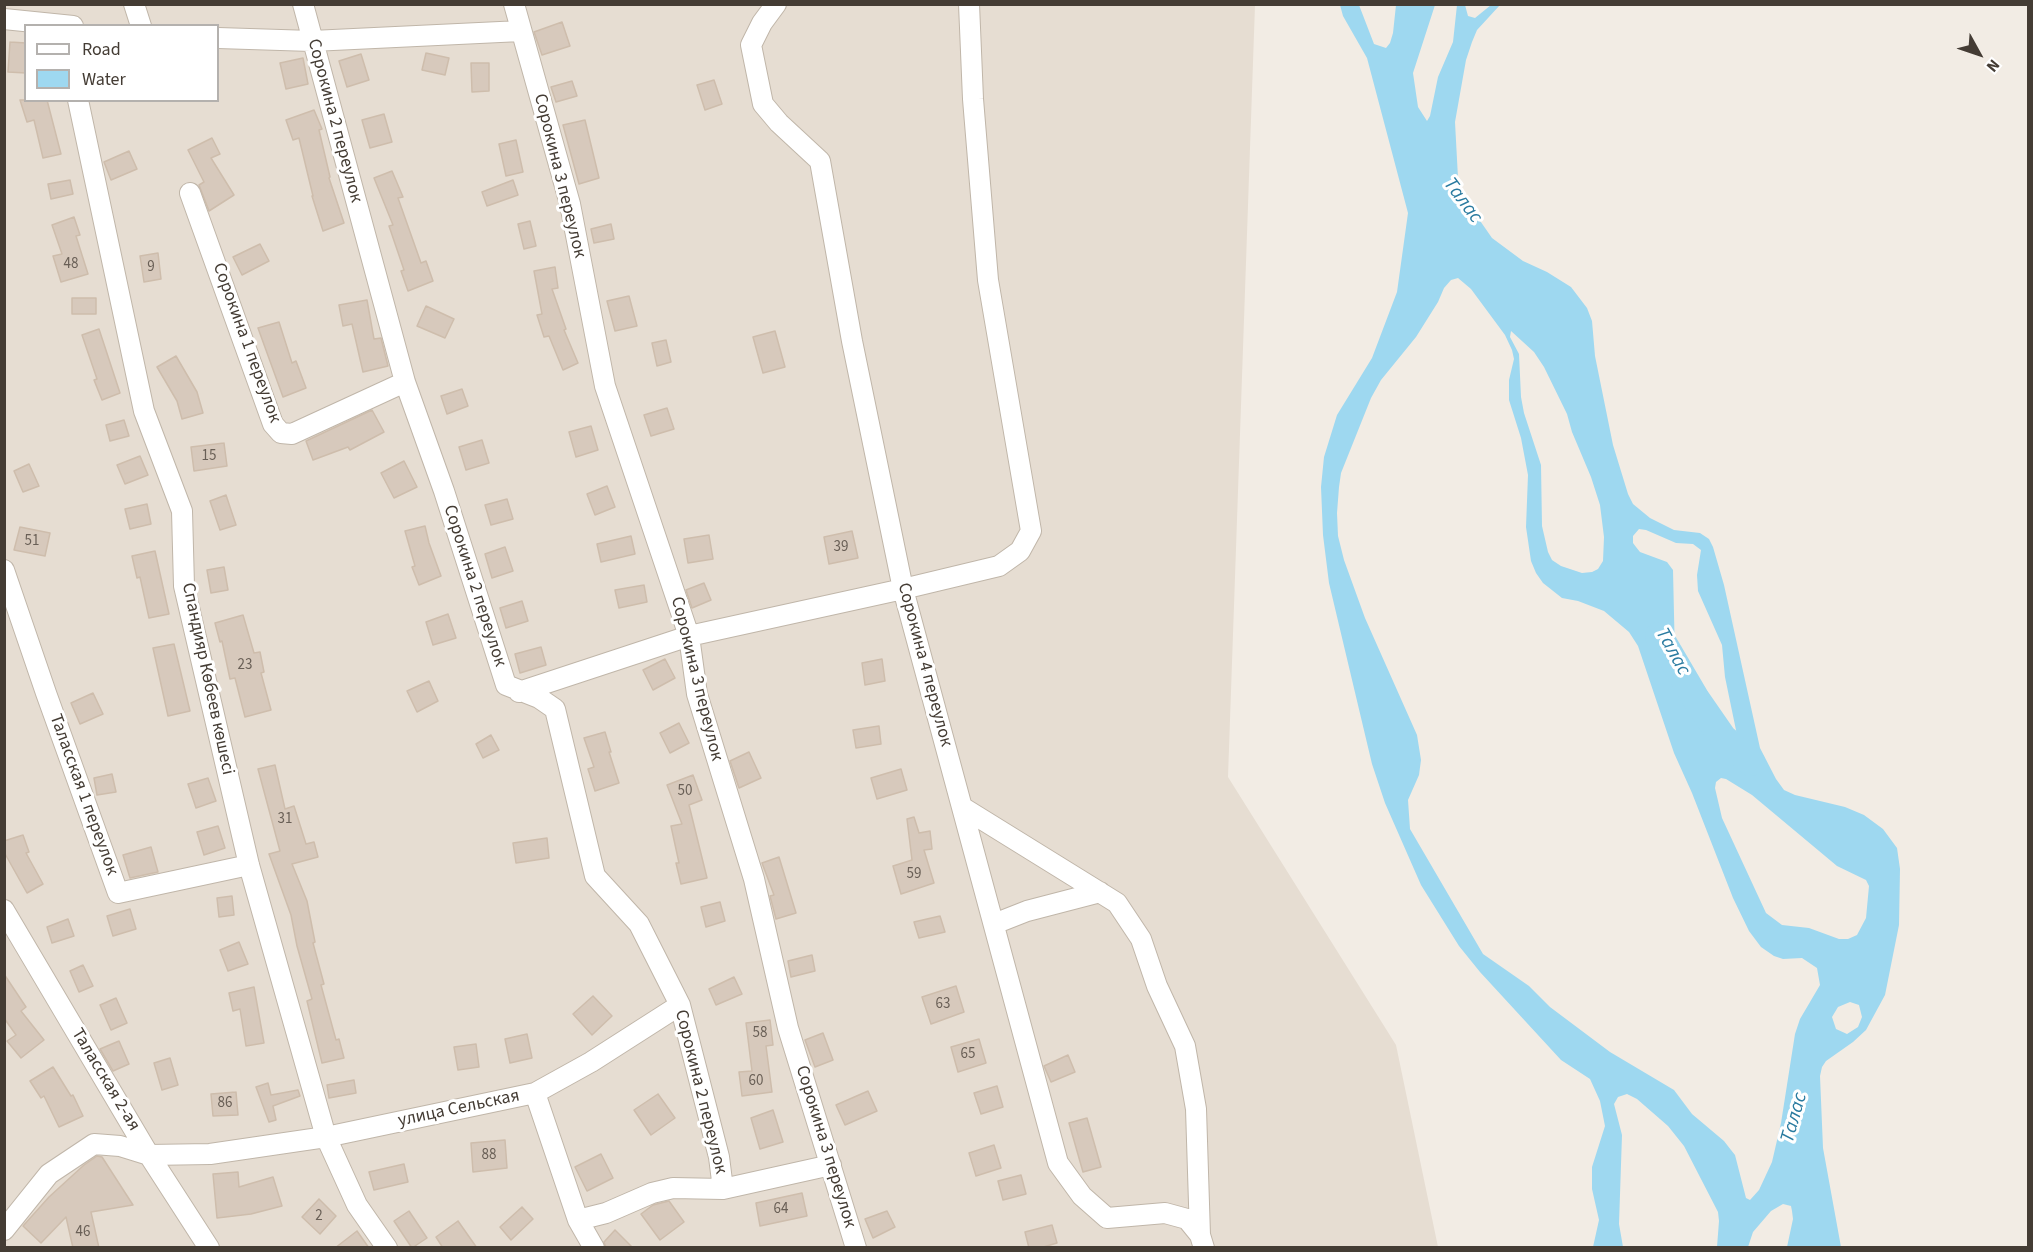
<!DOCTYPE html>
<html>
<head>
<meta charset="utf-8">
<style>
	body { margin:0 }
	#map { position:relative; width:2033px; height:1252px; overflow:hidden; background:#f2ece4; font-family:"Source Sans 3",sans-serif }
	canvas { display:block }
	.frame { position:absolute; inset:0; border:6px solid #443c34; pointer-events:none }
	.legend { position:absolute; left:24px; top:24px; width:195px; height:78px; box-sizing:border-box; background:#fff; border:2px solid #b4b1ae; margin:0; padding:8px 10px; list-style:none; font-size:18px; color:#443c34 }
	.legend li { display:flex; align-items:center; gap:12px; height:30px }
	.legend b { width:30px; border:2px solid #b4b1ae }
	.north { position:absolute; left:1949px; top:24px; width:60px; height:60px; -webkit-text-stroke:4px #fff; paint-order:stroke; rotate:130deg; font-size:16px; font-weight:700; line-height:24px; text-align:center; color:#443c34 }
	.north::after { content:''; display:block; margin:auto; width:21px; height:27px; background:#443c34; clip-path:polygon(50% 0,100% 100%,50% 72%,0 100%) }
</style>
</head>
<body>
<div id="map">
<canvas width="2033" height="1252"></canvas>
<div class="frame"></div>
<ul class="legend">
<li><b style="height:8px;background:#fff"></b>Road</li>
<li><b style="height:16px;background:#9ed8f0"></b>Water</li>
</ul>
<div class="north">N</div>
</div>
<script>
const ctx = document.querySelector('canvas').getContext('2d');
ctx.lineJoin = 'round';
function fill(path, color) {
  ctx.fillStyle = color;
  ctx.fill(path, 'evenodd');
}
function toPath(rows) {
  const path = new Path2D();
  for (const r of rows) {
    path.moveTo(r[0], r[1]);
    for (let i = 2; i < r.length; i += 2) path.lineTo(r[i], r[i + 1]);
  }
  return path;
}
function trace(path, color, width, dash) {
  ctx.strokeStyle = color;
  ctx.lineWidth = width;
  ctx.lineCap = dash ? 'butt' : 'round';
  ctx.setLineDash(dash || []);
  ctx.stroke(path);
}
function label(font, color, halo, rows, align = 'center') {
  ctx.font = font + ' "Source Sans 3",sans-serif';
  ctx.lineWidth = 6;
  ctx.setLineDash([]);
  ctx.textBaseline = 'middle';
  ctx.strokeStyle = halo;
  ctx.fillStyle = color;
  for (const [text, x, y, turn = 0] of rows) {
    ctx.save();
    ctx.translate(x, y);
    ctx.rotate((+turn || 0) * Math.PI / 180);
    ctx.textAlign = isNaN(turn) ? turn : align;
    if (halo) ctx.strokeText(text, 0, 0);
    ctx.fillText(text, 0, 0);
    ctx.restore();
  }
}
fill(toPath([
	[5,5,1255,5,1228,777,1396,1045,1438,1247,5,1248],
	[26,26,218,26,218,100,26,100]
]), '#e6ddd2');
fill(toPath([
	[1340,5,1359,5,1374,44,1386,48,1390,43,1393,33,1396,5,1435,5,1413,73,1418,107,1427,121,1430,116,1438,77,1453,42,1457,5,1465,5,1468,16,1475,18,1491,5,1500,5,1477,30,1472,42,1466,60,1455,122,1458,178,1467,202,1492,238,1523,261,1547,272,1571,287,1587,308,1592,321,1595,356,1613,445,1628,494,1633,504,1650,518,1674,530,1700,533,1709,539,1713,547,1724,585,1760,748,1776,779,1784,790,1795,795,1845,807,1864,815,1883,829,1897,848,1900,869,1899,925,1885,995,1866,1030,1853,1042,1826,1061,1822,1067,1820,1076,1823,1148,1841,1247,1787,1247,1793,1219,1792,1211,1791,1206,1783,1204,1771,1211,1753,1232,1748,1247,1717,1247,1719,1221,1718,1212,1684,1146,1668,1126,1637,1099,1627,1094,1618,1097,1614,1104,1622,1135,1619,1224,1623,1247,1593,1247,1599,1220,1592,1189,1592,1167,1605,1126,1600,1101,1590,1079,1561,1060,1480,972,1459,946,1421,885,1385,803,1372,764,1329,583,1323,535,1321,487,1324,457,1337,415,1372,358,1397,292,1408,213,1367,58,1343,16],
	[1458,278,1471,289,1505,335,1512,350,1514,359,1509,380,1509,400,1521,438,1528,475,1526,527,1531,561,1536,573,1543,583,1562,598,1578,601,1604,611,1629,632,1638,646,1674,753,1692,793,1733,898,1749,931,1761,947,1774,956,1783,959,1802,958,1817,968,1820,985,1800,1019,1795,1034,1781,1123,1772,1162,1759,1190,1750,1200,1746,1198,1735,1155,1731,1150,1724,1141,1692,1114,1674,1090,1610,1052,1550,1007,1529,986,1483,954,1410,829,1408,800,1419,775,1421,760,1417,735,1365,618,1344,560,1338,536,1337,513,1339,487,1341,473,1371,398,1381,380,1416,337,1438,302,1444,288,1451,280],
	[1511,331,1534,352,1544,367,1567,414,1572,432,1591,477,1600,505,1604,537,1603,561,1598,569,1592,572,1582,573,1561,566,1552,560,1548,552,1542,526,1541,465,1524,413,1521,397,1519,354,1510,337],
	[1639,529,1646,530,1676,543,1693,544,1701,550,1697,575,1698,591,1722,645,1725,677,1737,735,1736,741,1733,743,1723,738,1701,709,1681,677,1675,658,1673,570,1667,562,1640,552,1636,547,1633,543,1633,536],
	[1721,778,1726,779,1752,795,1837,866,1866,880,1869,886,1866,918,1857,935,1848,939,1839,939,1809,928,1782,925,1766,913,1722,818,1715,788,1716,782],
	[1850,1002,1859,1005,1862,1017,1858,1027,1847,1034,1836,1029,1832,1017,1838,1007]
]), '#9ed8f0');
trace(toPath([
	[1659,636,1696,699,1723,738,1751,762]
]), '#9ed8f0', 28);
const building = toPath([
	[562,22,570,46,542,55,534,32,562,22],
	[10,42,26,43,26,73,8,72,10,42],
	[426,53,449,58,445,75,422,70,426,53],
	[361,54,369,80,347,87,339,61,361,54],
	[303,58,308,84,286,89,280,63,303,58],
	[471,63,489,63,489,91,472,92,471,63],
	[714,80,722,104,705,110,697,85,714,80],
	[572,81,577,96,556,102,551,87,572,81],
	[20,100,47,100,61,154,43,158,34,120,27,122,20,100],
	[314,110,322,129,319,130,330,177,329,178,344,223,323,231,312,196,313,196,299,138,293,140,286,120,314,110],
	[384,114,392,142,370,148,362,120,384,114],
	[585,120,599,178,579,184,563,125,585,120],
	[212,138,220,154,211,158,234,195,209,211,199,185,204,182,188,150,212,138],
	[516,140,523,172,506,176,499,144,516,140],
	[129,151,137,169,111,180,104,162,129,151],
	[392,171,403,197,398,198,421,263,426,261,433,281,408,291,401,271,404,270,389,226,393,225,374,178,392,171],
	[70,180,73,194,51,199,48,184,70,180],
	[513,180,518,195,487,206,482,192,513,180],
	[74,217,80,235,76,236,88,274,61,282,53,256,62,254,52,225,74,217],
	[530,221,536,246,524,249,518,224,530,221],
	[611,224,614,239,594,243,591,229,611,224],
	[260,244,269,261,242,275,233,257,260,244],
	[158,253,161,279,144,282,140,256,158,253],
	[555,267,558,288,552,289,566,329,564,330,578,363,563,370,549,336,544,337,537,315,542,314,534,271,555,267],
	[629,296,637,326,615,331,607,301,629,296],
	[72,298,96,298,96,314,72,314,72,298],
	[367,300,374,339,381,338,388,366,363,372,352,324,343,326,339,305,367,300],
	[426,306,454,319,445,338,417,326,426,306],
	[279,322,292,363,296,361,306,388,283,397,258,328,279,322],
	[99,329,120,393,102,400,94,380,97,379,82,335,99,329],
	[775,331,785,367,763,373,753,337,775,331],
	[666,340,671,362,657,366,652,343,666,340],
	[176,356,197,392,203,413,182,419,177,401,157,367,176,356],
	[462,389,468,406,447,414,441,396,462,389],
	[667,408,674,429,651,436,644,415,667,408],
	[372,410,384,432,350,450,348,447,313,460,306,441,372,410],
	[124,420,129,436,110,441,106,425,124,420],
	[591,426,598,450,576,457,569,432,591,426],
	[482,440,489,463,466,470,459,447,482,440],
	[224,443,227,466,194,471,191,447,224,443],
	[140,456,148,475,125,484,117,465,140,456],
	[404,461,417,487,394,498,381,473,404,461],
	[29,464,39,486,23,492,14,471,29,464],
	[607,486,615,507,595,515,587,494,607,486],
	[226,495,236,525,220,530,210,501,226,495],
	[507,499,513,519,491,525,485,505,507,499],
	[147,504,151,524,130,529,125,509,147,504],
	[425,526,429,543,441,576,419,585,412,567,415,566,405,531,425,526],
	[20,527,50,533,45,556,14,550,20,527],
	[852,531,858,558,829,564,824,537,852,531],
	[709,535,713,559,688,563,684,539,709,535],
	[631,536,635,554,601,562,597,544,631,536],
	[505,547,513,571,492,578,485,554,505,547],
	[155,551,169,614,149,618,140,577,137,578,132,556,155,551],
	[224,567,228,590,211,593,207,570,224,567],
	[704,583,711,600,692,608,686,590,704,583],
	[644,585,647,602,619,608,615,590,644,585],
	[522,601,528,621,506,628,500,608,522,601],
	[448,614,456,638,433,645,426,622,448,614],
	[243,615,254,653,260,652,264,672,261,673,271,710,245,717,235,678,230,679,222,641,220,642,215,623,243,615],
	[174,644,190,711,168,716,153,648,174,644],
	[541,647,546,665,520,673,515,654,541,647],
	[665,659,675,678,653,690,643,670,665,659],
	[882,659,885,681,865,685,862,663,882,659],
	[429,681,438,701,417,712,407,691,429,681],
	[93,693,103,714,80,724,71,703,93,693],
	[679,723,689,743,670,753,660,733,679,723],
	[879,726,881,744,856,748,853,730,879,726],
	[605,732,611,752,609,752,619,783,595,791,588,769,594,767,584,738,605,732],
	[491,735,499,750,483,758,476,744,491,735],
	[749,752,761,778,739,788,730,761,749,752],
	[275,765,285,809,294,806,306,844,314,842,318,857,292,864,307,901,315,942,313,943,324,984,321,985,336,1040,339,1039,344,1058,322,1063,307,1001,312,999,297,946,291,915,269,854,280,851,258,769,275,765],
	[901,769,907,790,877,799,871,778,901,769],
	[112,774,116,792,97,795,94,778,112,774],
	[693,775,702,800,689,805,707,878,681,884,676,863,679,863,671,826,682,824,667,785,693,775],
	[208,778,216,801,196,808,188,784,208,778],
	[914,817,919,833,930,831,932,849,924,850,934,883,901,894,893,866,912,860,907,819,914,817],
	[218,826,225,848,204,855,197,832,218,826],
	[23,835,29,852,26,853,43,884,27,893,4,852,4,841,23,835],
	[547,838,549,858,516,863,513,843,547,838],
	[151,847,158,872,130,878,123,855,151,847],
	[779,857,796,913,776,919,770,896,774,895,762,863,779,857],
	[232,896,234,915,219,917,217,898,232,896],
	[720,902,725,921,706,927,701,907,720,902],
	[130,909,136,929,113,936,107,916,130,909],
	[940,916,945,932,919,938,914,922,940,916],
	[68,919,74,936,52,943,47,927,68,919],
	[239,942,248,964,228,971,220,950,239,942],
	[812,955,815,971,791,977,788,961,812,955],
	[83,965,93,986,79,992,70,971,83,965],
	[4,974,26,1007,21,1011,44,1040,21,1058,7,1041,16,1035,4,1018,4,974],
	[734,977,742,994,716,1005,709,989,734,977],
	[956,986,964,1012,931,1024,922,997,956,986],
	[254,987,264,1043,246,1046,240,1009,233,1011,229,993,254,987],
	[593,996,612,1016,592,1035,573,1014,593,996],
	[116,998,127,1023,111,1030,100,1005,116,998],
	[770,1020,773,1045,766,1046,772,1092,742,1096,739,1072,752,1071,746,1023,770,1020],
	[823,1033,833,1060,815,1067,805,1040,823,1033],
	[527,1034,532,1058,510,1063,505,1039,527,1034],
	[979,1039,986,1063,958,1072,951,1047,979,1039],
	[119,1041,129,1064,113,1071,100,1049,119,1041],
	[476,1044,479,1067,458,1070,454,1047,476,1044],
	[1068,1055,1075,1072,1051,1082,1044,1066,1068,1055],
	[170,1058,178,1085,162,1090,154,1063,170,1058],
	[53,1067,71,1096,73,1095,83,1116,59,1127,44,1096,41,1098,30,1081,53,1067],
	[354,1080,356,1093,329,1098,327,1085,354,1080],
	[268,1083,271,1095,298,1090,300,1096,273,1106,276,1120,269,1122,256,1087,268,1083],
	[997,1086,1003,1107,981,1114,974,1093,997,1086],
	[868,1091,877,1111,845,1125,836,1105,868,1091],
	[236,1092,238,1115,213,1116,211,1094,236,1092],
	[658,1094,675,1118,651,1135,634,1110,658,1094],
	[773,1110,783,1142,760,1149,751,1118,773,1110],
	[1087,1118,1101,1167,1083,1172,1069,1123,1087,1118],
	[505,1140,507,1168,473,1172,471,1143,505,1140],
	[994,1145,1001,1168,976,1176,969,1153,994,1145],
	[601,1154,613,1178,587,1191,575,1167,601,1154],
	[97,1156,102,1157,133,1205,91,1212,99,1248,73,1248,66,1217,41,1243,23,1226,49,1197,84,1165,97,1156],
	[404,1164,408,1182,374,1190,369,1172,404,1164],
	[238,1172,239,1187,273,1177,282,1206,251,1214,217,1218,213,1174,238,1172],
	[1021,1175,1026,1194,1003,1200,998,1181,1021,1175],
	[802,1193,807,1216,760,1226,756,1203,802,1193],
	[319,1199,336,1216,320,1234,302,1217,319,1199],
	[669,1201,684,1222,660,1240,641,1214,653,1205,669,1201],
	[522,1207,533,1219,511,1240,500,1227,522,1207],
	[409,1211,427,1238,412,1248,394,1221,409,1211],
	[887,1211,895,1227,873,1238,865,1219,887,1211],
	[458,1221,477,1248,443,1248,436,1237,458,1221],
	[1052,1225,1057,1243,1040,1248,1029,1248,1025,1232,1052,1225],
	[615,1230,633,1248,606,1248,604,1242,615,1230],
	[357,1231,369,1248,335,1248,357,1231]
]);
fill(building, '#d7c9bc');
trace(building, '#cebdac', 1.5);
const minor = toPath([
	[134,4,141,26],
	[303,4,405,382,444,491,506,685,539,698,555,709,595,876,639,924,680,1005,719,1157,723,1189,831,1165],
	[514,4,570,204,605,386,689,636,697,694,754,879,788,1028,856,1248],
	[776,4,762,23,751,45,763,104,779,123,820,161,852,341,903,589,1058,1163,1082,1196,1107,1218,1165,1213,1187,1219,1200,1235,1204,1248],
	[4,19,73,26],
	[218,38,312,41,521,31],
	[78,100,144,411,182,511,184,586,249,865,326,1137,357,1205,387,1248],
	[190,193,273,424,281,433,292,434,405,382],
	[4,570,46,693,118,893,249,865],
	[519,692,689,636,903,589,999,566,1020,551,1031,531,988,280,973,99,969,4],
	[962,807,1117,903,1141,939,1157,986,1185,1046,1196,1109,1200,1235],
	[4,910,149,1155,209,1248],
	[994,924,1027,911,1100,892],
	[535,1093,591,1062,680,1005],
	[578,1220,606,1213,652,1193,673,1188,723,1189],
	[4,1230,49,1174,94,1144,120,1146,149,1155,210,1154,326,1137,535,1093,578,1220,594,1248]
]);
trace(minor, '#c0b6a9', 22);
trace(minor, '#fff', 20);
label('15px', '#695f56', null, [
	["48",71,265],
	["9",151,268],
	["15",209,457],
	["51",32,542],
	["39",841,548],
	["23",245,666],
	["50",685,792],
	["31",285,820],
	["59",914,875],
	["63",943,1005],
	["58",760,1034],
	["65",968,1055],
	["60",756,1082],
	["86",225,1104],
	["88",489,1156],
	["64",781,1210],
	["2",319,1217],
	["46",83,1233]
]);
label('18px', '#443c34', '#fff', [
	["Сорокина 2 переулок",334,121,75],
	["Сорокина 3 переулок",559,176,76],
	["Сорокина 1 переулок",246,343,70],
	["Сорокина 2 переулок",474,586,72],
	["Сорокина 4 переулок",924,665,75],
	["Спандияр Көбеев көшесі",207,679,78],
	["Сорокина 3 переулок",696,679,76],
	["Таласская 1 переулок",83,795,70],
	["Таласская 2-ая",105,1080,59],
	["Сорокина 2 переулок",700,1092,76],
	["улица Сельская",459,1109,-12],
	["Сорокина 3 переулок",825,1147,73]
]);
label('italic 20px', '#2a7ba0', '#fff', [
	["Талас",1462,201,53],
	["Талас",1672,652,61],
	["Талас",1795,1118,-74]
]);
</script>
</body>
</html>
